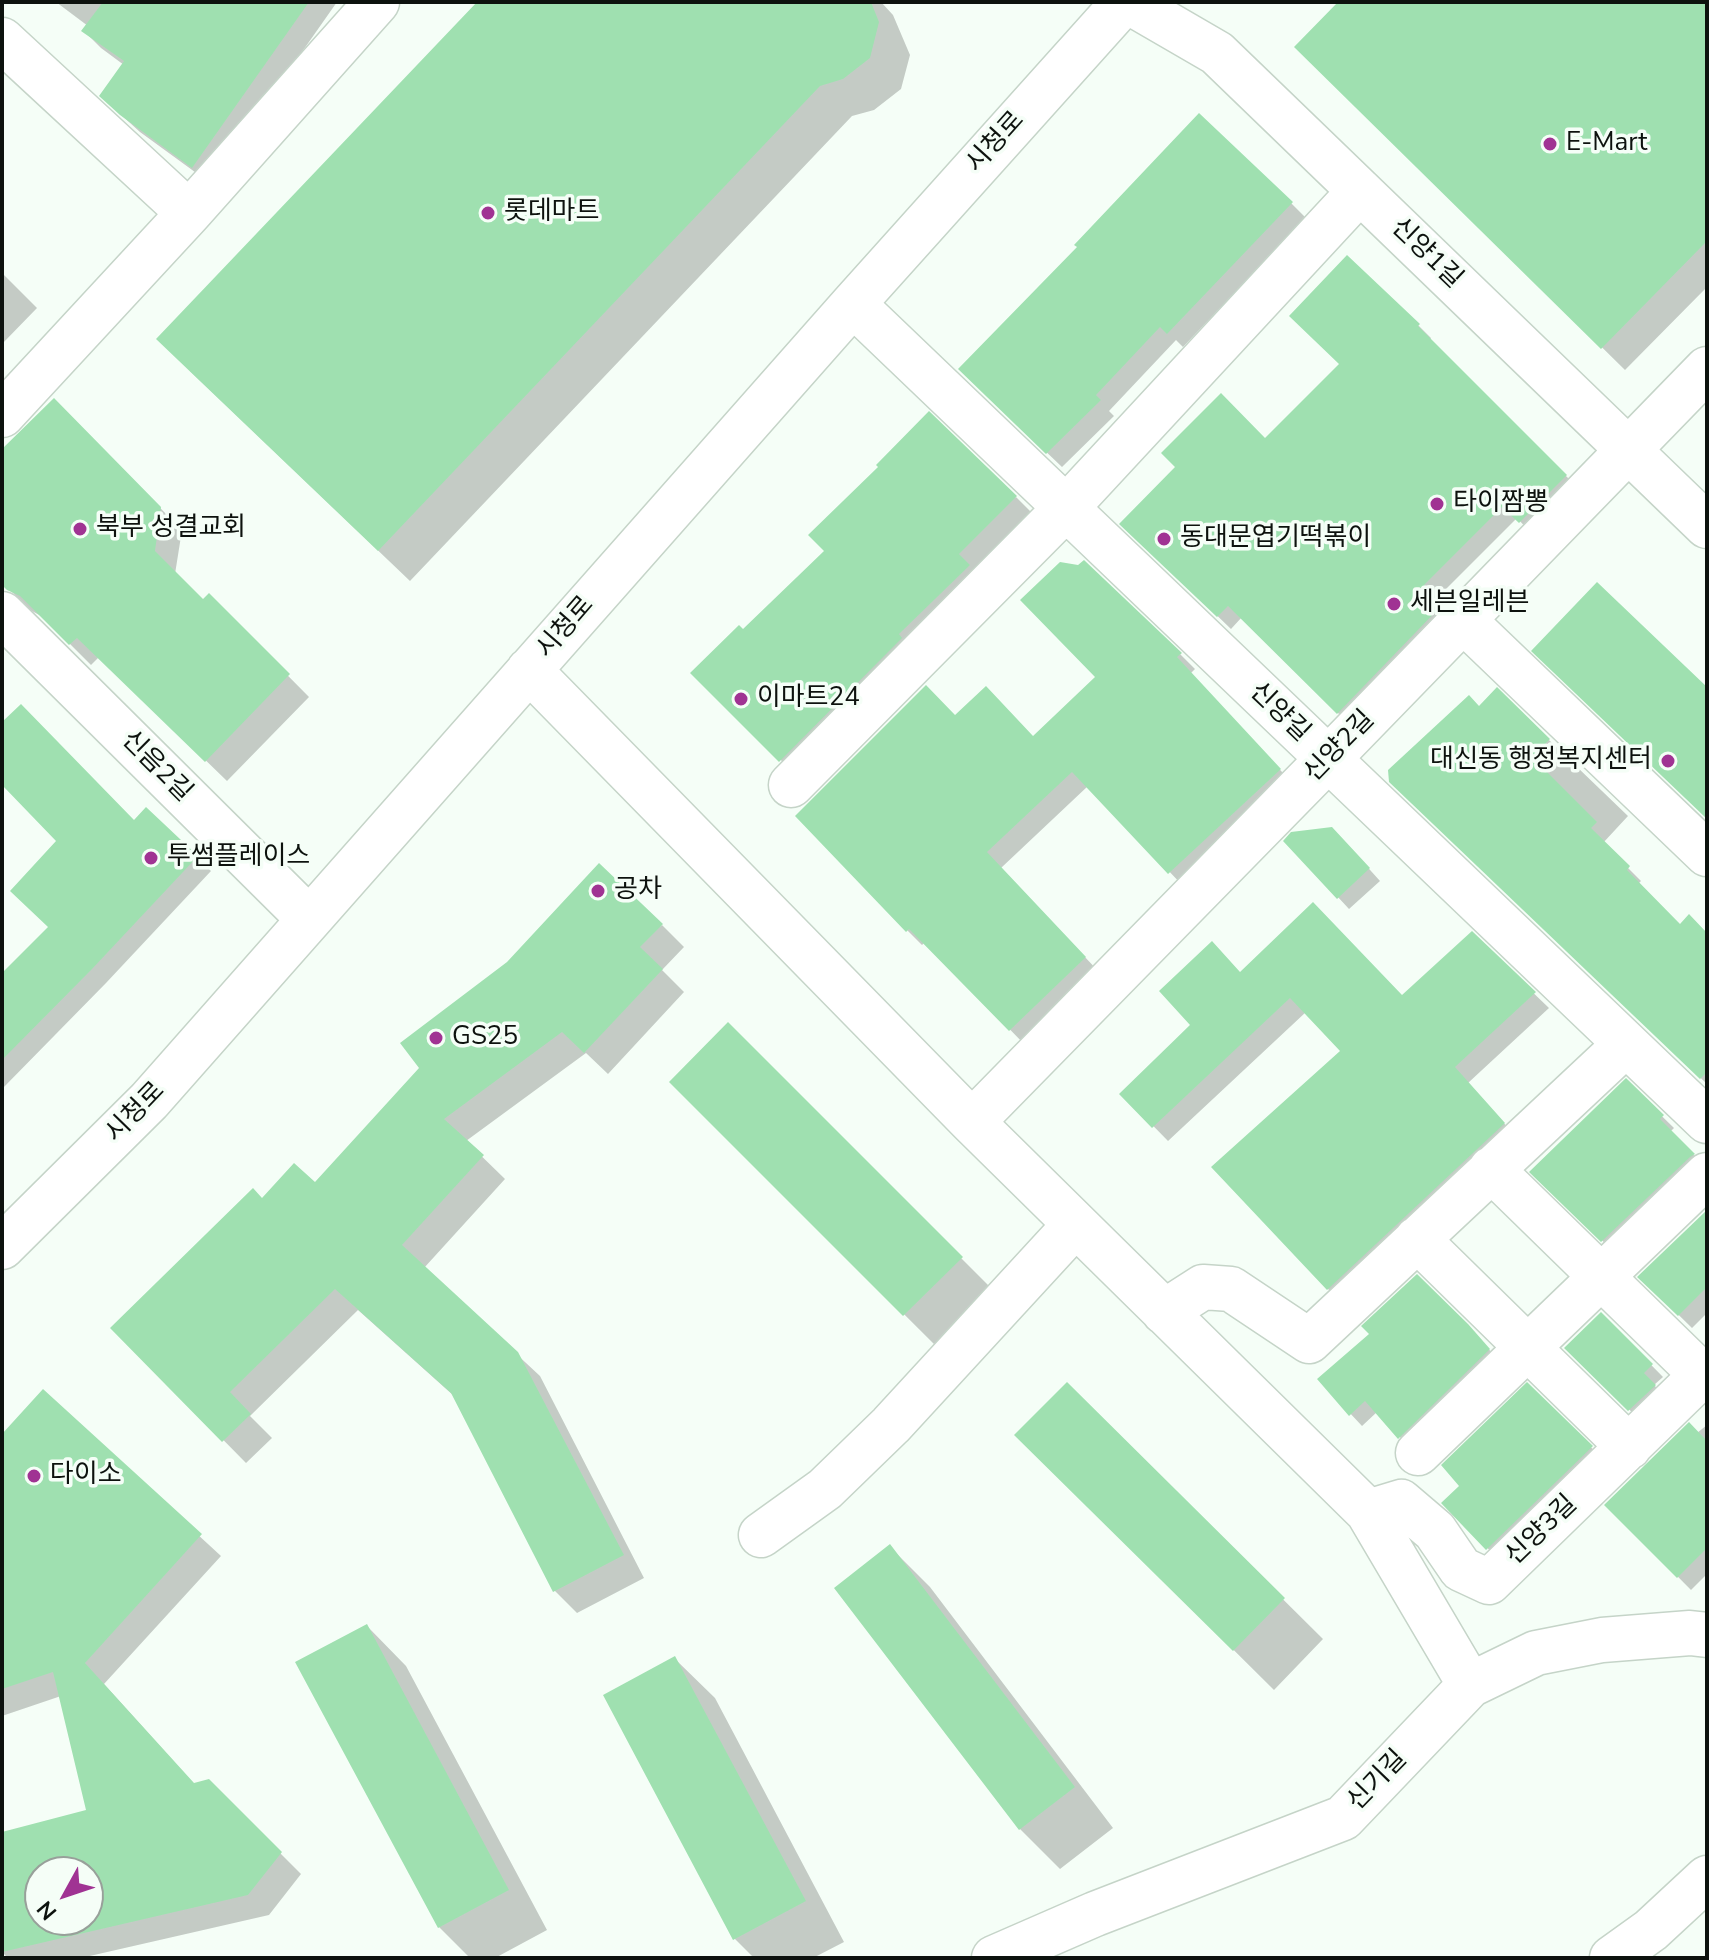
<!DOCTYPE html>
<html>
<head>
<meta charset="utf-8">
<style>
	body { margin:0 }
	#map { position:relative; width:1709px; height:1960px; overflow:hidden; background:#f5fef7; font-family:"Nunito Sans",sans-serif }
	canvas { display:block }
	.frame { position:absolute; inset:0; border:4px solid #0d120e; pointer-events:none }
	.north { position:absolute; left:24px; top:1856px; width:80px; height:80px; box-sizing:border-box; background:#f5fef7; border:2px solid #98a09a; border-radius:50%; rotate:230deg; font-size:22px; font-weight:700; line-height:32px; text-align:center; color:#0d120e }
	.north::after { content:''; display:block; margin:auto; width:28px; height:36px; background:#a03393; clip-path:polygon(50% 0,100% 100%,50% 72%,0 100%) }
</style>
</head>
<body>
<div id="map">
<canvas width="1709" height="1960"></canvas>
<div class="frame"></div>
<div class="north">N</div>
</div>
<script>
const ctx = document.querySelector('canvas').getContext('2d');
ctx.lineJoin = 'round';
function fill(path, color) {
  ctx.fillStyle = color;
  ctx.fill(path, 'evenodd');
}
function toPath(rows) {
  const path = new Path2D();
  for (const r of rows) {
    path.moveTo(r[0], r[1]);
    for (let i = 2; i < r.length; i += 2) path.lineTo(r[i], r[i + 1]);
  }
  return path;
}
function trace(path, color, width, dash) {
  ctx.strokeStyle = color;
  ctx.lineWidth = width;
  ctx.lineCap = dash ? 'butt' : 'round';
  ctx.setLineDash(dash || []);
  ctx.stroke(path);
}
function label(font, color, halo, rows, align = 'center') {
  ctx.font = font + ' "Nunito Sans","Noto Sans KR",sans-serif';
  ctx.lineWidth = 7;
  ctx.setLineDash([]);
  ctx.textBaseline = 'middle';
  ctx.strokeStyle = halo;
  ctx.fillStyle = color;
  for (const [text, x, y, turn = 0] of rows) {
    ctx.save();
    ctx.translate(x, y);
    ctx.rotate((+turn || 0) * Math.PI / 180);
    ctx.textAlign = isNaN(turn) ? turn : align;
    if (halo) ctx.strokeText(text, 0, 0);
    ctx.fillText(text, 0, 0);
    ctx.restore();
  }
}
fill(toPath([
	[56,2,337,2,210,183,140,132,119,113,124,65,101,48,84,31,88,26],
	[479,2,881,2,893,15,910,55,901,89,874,110,852,116,410,581,190,371],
	[1341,2,1707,2,1707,287,1625,370,1297,47],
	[1291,203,1306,218,1183,347,1176,340,1109,411,1114,416,1062,467,975,384],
	[2,273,37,308,2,344],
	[1418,325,1431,338,1430,340,1579,489,1533,535,1517,518,1436,599,1455,619,1351,726,1242,617,1231,629,1122,524,1265,441],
	[54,401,182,530,175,574,203,601,209,596,309,697,227,781,99,657,91,665,43,617,30,610,2,582,2,452],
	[1016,497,1033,514,798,777,693,673,743,632],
	[1180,654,1195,669,1191,673,1294,785,1184,887,1088,786,1001,868,1100,973,1025,1045,925,942,922,945,907,930,955,717,1034,738],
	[1497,690,1628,816,1603,843,1641,881,1638,884,1680,927,1707,935,1707,1084,1404,795],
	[2,725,134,822,197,857,211,871,106,983,2,1089,2,976,50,927,59,841,2,782],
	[1286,841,1344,841,1380,881,1349,909],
	[662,925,684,947,662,970,684,992,608,1074,586,1053,466,1141,505,1179,424,1268,540,1376,644,1578,577,1613,555,1591,454,1396,358,1310,250,1416,272,1438,246,1463,113,1328,262,1201,315,1184],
	[1472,934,1549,1008,1468,1083,1518,1139,1343,1303,1328,1289,1342,1051,1306,1012,1168,1141,1122,1094,1241,974,1403,998],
	[728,1025,1001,1298,944,1354,671,1082],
	[1626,1081,1674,1128,1670,1132,1705,1166,1614,1252,1532,1172],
	[1707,1212,1707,1313,1692,1328,1640,1277],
	[1601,1314,1663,1377,1654,1385,1666,1398,1641,1421,1566,1348],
	[1479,1338,1500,1362,1411,1449,1377,1412,1362,1426,1319,1380],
	[1067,1385,1323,1639,1274,1690,1017,1435],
	[1527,1385,1602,1458,1498,1559,1444,1503,1462,1486],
	[43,1392,221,1556,104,1684,195,1785,208,1781,301,1874,269,1915,81,1958,8,1958,2,1952,3,1833,89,1811,61,1696,2,1716,2,1437],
	[40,1872,88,1872,88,1920,40,1920],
	[1707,1425,1707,1574,1691,1590,1607,1505],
	[890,1547,930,1587,1113,1828,1060,1869,1020,1829,837,1588],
	[367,1626,406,1666,547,1930,495,1958,470,1958,439,1927],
	[675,1659,715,1698,844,1942,813,1958,754,1958,735,1939]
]), '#0003');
fill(toPath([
	[103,2,309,2,192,168,120,115,99,96,124,61,81,31],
	[477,2,871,2,879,22,870,58,843,79,820,86,378,551,156,339],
	[1338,2,1707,2,1707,241,1601,349,1294,47],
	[1199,113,1293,202,1167,334,1160,327,1096,395,1101,400,1046,454,958,369,1077,247,1074,245],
	[1347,255,1420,324,1418,326,1567,475,1519,523,1502,507,1424,585,1443,604,1337,714,1228,606,1217,617,1119,524,1175,467,1161,453,1221,393,1265,438,1339,364,1289,316],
	[54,398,161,507,155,551,203,599,209,593,290,674,205,762,77,638,69,645,20,596,7,590,2,585,2,449],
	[929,411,1017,496,959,554,970,565,899,634,902,638,779,762,690,673,739,625,743,629,824,551,808,535,878,467,876,465],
	[1084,560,1182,653,1177,657,1281,769,1168,874,1072,772,987,852,1086,957,1009,1031,909,929,906,932,795,816,926,685,955,715,986,686,1033,736,1095,677,1020,600,1060,562,1078,565],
	[1597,582,1707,687,1707,819,1531,651],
	[1497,687,1550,739,1532,757,1597,822,1591,828,1630,866,1627,870,1680,924,1689,914,1707,933,1707,1072,1700,1079,1389,782,1388,770,1469,695,1479,706],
	[21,704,134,820,146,807,198,856,92,969,2,1060,2,973,48,927,10,891,56,841,2,785,2,722],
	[1332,827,1370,868,1337,899,1283,841,1291,832],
	[599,863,663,924,640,947,663,969,584,1053,562,1032,444,1119,484,1155,402,1245,518,1352,624,1555,553,1592,451,1393,335,1289,230,1392,251,1414,222,1442,110,1328,253,1188,262,1198,294,1163,315,1182,419,1068,400,1043,507,962],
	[1313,902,1402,995,1472,931,1536,992,1455,1067,1505,1123,1327,1290,1211,1167,1340,1051,1290,998,1152,1128,1119,1094,1190,1025,1159,991,1212,941,1240,972],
	[728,1022,963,1257,903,1316,669,1082],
	[1626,1078,1664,1115,1660,1119,1695,1154,1690,1157,1601,1242,1529,1172],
	[1707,1210,1707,1287,1678,1316,1637,1277],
	[1417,1274,1468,1324,1490,1349,1398,1439,1365,1401,1349,1416,1317,1379,1369,1334,1361,1326],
	[1601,1312,1653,1364,1644,1373,1656,1385,1628,1411,1564,1348],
	[1067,1382,1285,1598,1233,1651,1014,1435],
	[1527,1382,1593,1446,1486,1550,1441,1503,1459,1486,1441,1465],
	[43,1389,202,1534,85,1663,194,1783,209,1779,282,1852,248,1895,2,1952,2,1832,86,1810,53,1672,2,1689,2,1434],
	[40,1872,88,1872,88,1920,40,1920],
	[1689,1422,1707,1441,1707,1548,1677,1578,1604,1505],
	[890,1544,1075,1787,1019,1830,834,1588],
	[367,1624,509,1890,438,1928,295,1662],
	[675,1656,806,1901,733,1940,603,1695]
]), '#9fe0b0');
const minor = toPath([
	[1129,2,1217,53,1707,526],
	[2,40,189,213],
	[853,304,1707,1121],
	[2,415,189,213,377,2],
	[2,614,309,919],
	[1463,620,1707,854],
	[529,670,972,1122,1368,1512,1470,1685],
	[791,785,1066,508,1360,191],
	[972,1122,1328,759,1707,369],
	[1491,1169,1702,1375],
	[1417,1239,1629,1447],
	[2,1247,149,1101,853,304,1124,2],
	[1164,1312,1203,1287,1231,1289,1309,1341,1626,1044],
	[1418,1453,1707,1175],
	[1368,1512,1401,1502,1435,1531,1461,1569,1489,1582,1707,1370],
	[761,1535,825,1489,891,1425,1075,1225],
	[994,1958,1095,1914,1343,1818,1470,1685,1536,1653,1602,1640,1690,1633,1707,1635],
	[1612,1958,1651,1930,1707,1878]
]);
trace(minor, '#c5d4c8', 47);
trace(minor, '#fff', 44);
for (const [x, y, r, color] of [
	[1550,144,8,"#a03393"],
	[488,213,8,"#a03393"],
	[1437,504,8,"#a03393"],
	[80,529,8,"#a03393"],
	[1164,539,8,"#a03393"],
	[1394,604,8,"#a03393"],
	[741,699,8,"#a03393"],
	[1668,761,8,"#a03393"],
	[151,858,8,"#a03393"],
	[598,891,8,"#a03393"],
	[436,1038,8,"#a03393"],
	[34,1476,8,"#a03393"]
]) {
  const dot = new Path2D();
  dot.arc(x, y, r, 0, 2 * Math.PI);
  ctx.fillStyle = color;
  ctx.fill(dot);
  trace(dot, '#f5fef7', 3);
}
label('26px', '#0d120e', '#f5fef7', [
	["시청로",996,143,-48],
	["신양1길",1426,254,44],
	["시청로",566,628,-49],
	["신양길",1279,713,44],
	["신양2길",1340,747,-46],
	["신음2길",156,767,45],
	["시청로",136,1113,-46],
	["신양3길",1542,1531,-44],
	["신기길",1378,1781,-46]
]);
label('26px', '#0d120e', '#f5fef7', [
	["E-Mart",1566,144],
	["롯데마트",504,213],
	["타이짬뽕",1453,504],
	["북부 성결교회",96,529],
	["동대문엽기떡볶이",1180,539],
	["세븐일레븐",1410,604],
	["이마트24",757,699],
	["대신동 행정복지센터",1652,761,"right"],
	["투썸플레이스",167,858],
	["공차",614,891],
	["GS25",452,1038],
	["다이소",50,1476]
], 'left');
</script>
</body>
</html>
